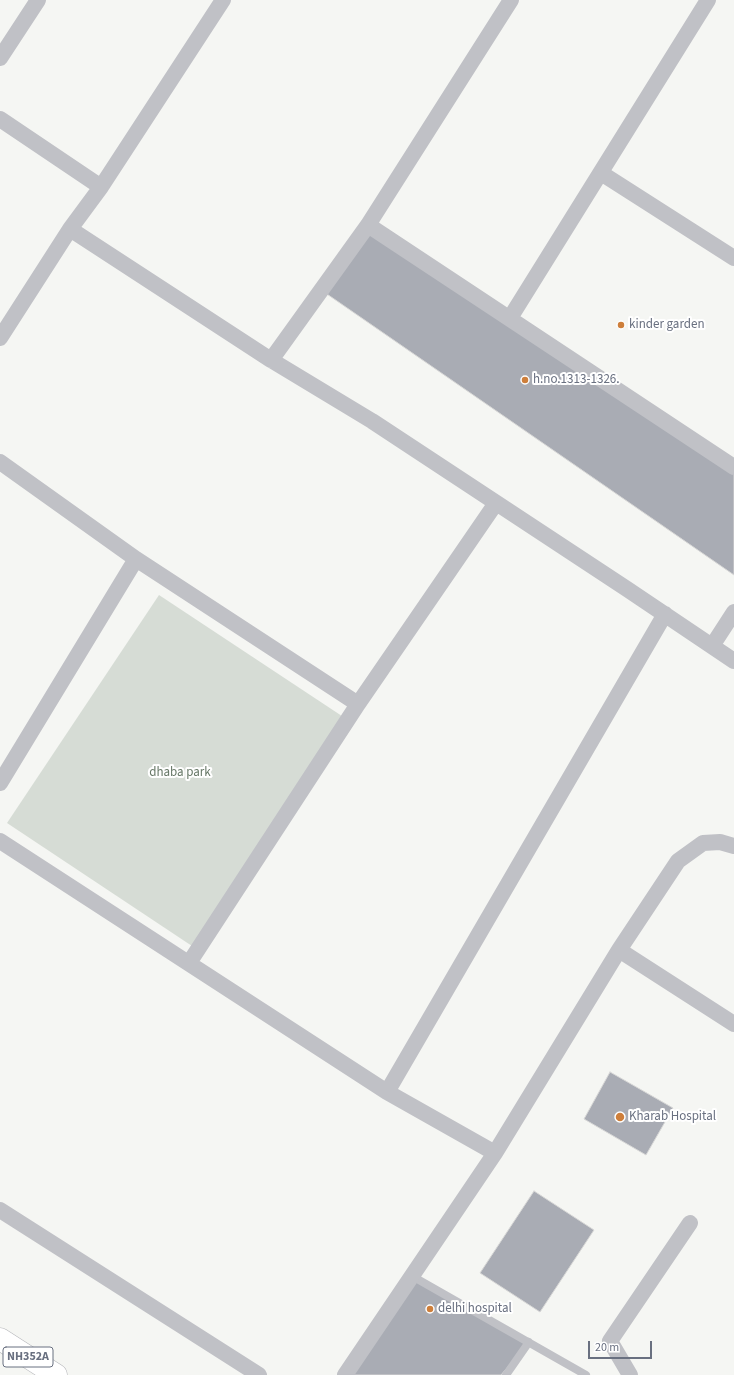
<!DOCTYPE html>
<html>
<head>
<meta charset="utf-8">
<style>
	body { margin:0 }
	#map { position:relative; width:734px; height:1375px; overflow:hidden; background:#f5f6f3; font-family:"Source Sans 3",sans-serif }
	canvas { display:block }
	.scale { position:absolute; left:588px; top:1341px; width:64px; height:18px; box-sizing:border-box; border:2px solid #697080; border-top:0; padding-left:5px; font-size:12px; line-height:14px; white-space:nowrap; color:#697080; -webkit-text-stroke:3px #fff; paint-order:stroke }
</style>
</head>
<body>
<div id="map">
<canvas width="734" height="1375"></canvas>
<div class="scale">20 m</div>
</div>
<script>
const ctx = document.querySelector('canvas').getContext('2d');
ctx.lineJoin = 'round';
function fill(path, color) {
  ctx.fillStyle = color;
  ctx.fill(path, 'evenodd');
}
function toPath(rows) {
  const path = new Path2D();
  for (const r of rows) {
    path.moveTo(r[0], r[1]);
    for (let i = 2; i < r.length; i += 2) path.lineTo(r[i], r[i + 1]);
  }
  return path;
}
function trace(path, color, width, dash) {
  ctx.strokeStyle = color;
  ctx.lineWidth = width;
  ctx.lineCap = dash ? 'butt' : 'round';
  ctx.setLineDash(dash || []);
  ctx.stroke(path);
}
function label(font, color, halo, rows, align = 'center') {
  ctx.font = font + ' "Source Sans 3",sans-serif';
  ctx.lineWidth = 4;
  ctx.setLineDash([]);
  ctx.textBaseline = 'middle';
  ctx.strokeStyle = halo;
  ctx.fillStyle = color;
  for (const [text, x, y, turn = 0] of rows) {
    ctx.save();
    ctx.translate(x, y);
    ctx.rotate((+turn || 0) * Math.PI / 180);
    ctx.textAlign = isNaN(turn) ? turn : align;
    if (halo) ctx.strokeText(text, 0, 0);
    ctx.fillText(text, 0, 0);
    ctx.restore();
  }
}
fill(toPath([
	[159,595,354,724,201,952,7,823]
]), '#d6dcd5');
const building = toPath([
	[368,231,734,467,734,575,324,292,368,231],
	[610,1072,673,1108,646,1155,584,1119,610,1072],
	[534,1191,594,1230,540,1312,480,1273,534,1191],
	[412,1276,529,1342,501,1375,345,1375,412,1276]
]);
fill(building, '#a9acb4');
trace(building, '#d7d7d6', 1);
const highway = toPath([
	[0,1339,56,1375]
]);
trace(highway, '#b5b6ba', 23);
trace(toPath([
	[412,1276,586,1375],
	[506,1375,529,1342]
]), '#c0c1c6', 8);
trace(toPath([
	[0,58,38,0],
	[0,119,101,187],
	[601,173,734,258],
	[368,225,734,467],
	[70,229,271,360,372,421,627,589,734,661],
	[510,318,708,0],
	[0,338,70,229,101,187,223,0],
	[271,360,368,225,511,0],
	[0,462,136,559,358,704],
	[712,646,734,612],
	[0,783,136,559],
	[0,841,387,1092,495,1153],
	[619,950,734,1024],
	[189,963,358,704,496,503],
	[387,1092,665,614],
	[0,1210,259,1375],
	[345,1375,495,1153,619,950,678,861,703,843,720,842,734,846],
	[630,1375,610,1341,690,1223]
]), '#c0c1c6', 16);
trace(highway, '#fff', 22);
for (const [x, y, r, color] of [
	[621,325,4,"#ce7f3b"],
	[525,380,4,"#ce7f3b"],
	[620,1117,5,"#ce7f3b"],
	[430,1309,4,"#ce7f3b"]
]) {
  const dot = new Path2D();
  dot.arc(x, y, r, 0, 2 * Math.PI);
  ctx.fillStyle = color;
  ctx.fill(dot);
  trace(dot, '#fff', 1.5);
}
for (const [x, y, w] of [
	[28,1357,50]
]) {
  const box = new Path2D();
  box.roundRect(x - w / 2, y - 10, w, 20, 3);
  ctx.fillStyle = '#fff';
  ctx.fill(box);
  trace(box, '#697080', 1);
}
label('bold 12px', '#697080', null, [
	["NH352A",28,1357]
]);
label('13px', '#697080', '#fff', [
	["kinder garden",629,325],
	["h.no.1313-1326.",533,380],
	["Kharab Hospital",629,1117],
	["delhi hospital",438,1309]
], 'left');
label('13px', '#677867', '#fff', [
	["dhaba park",180,773]
]);
</script>
</body>
</html>
